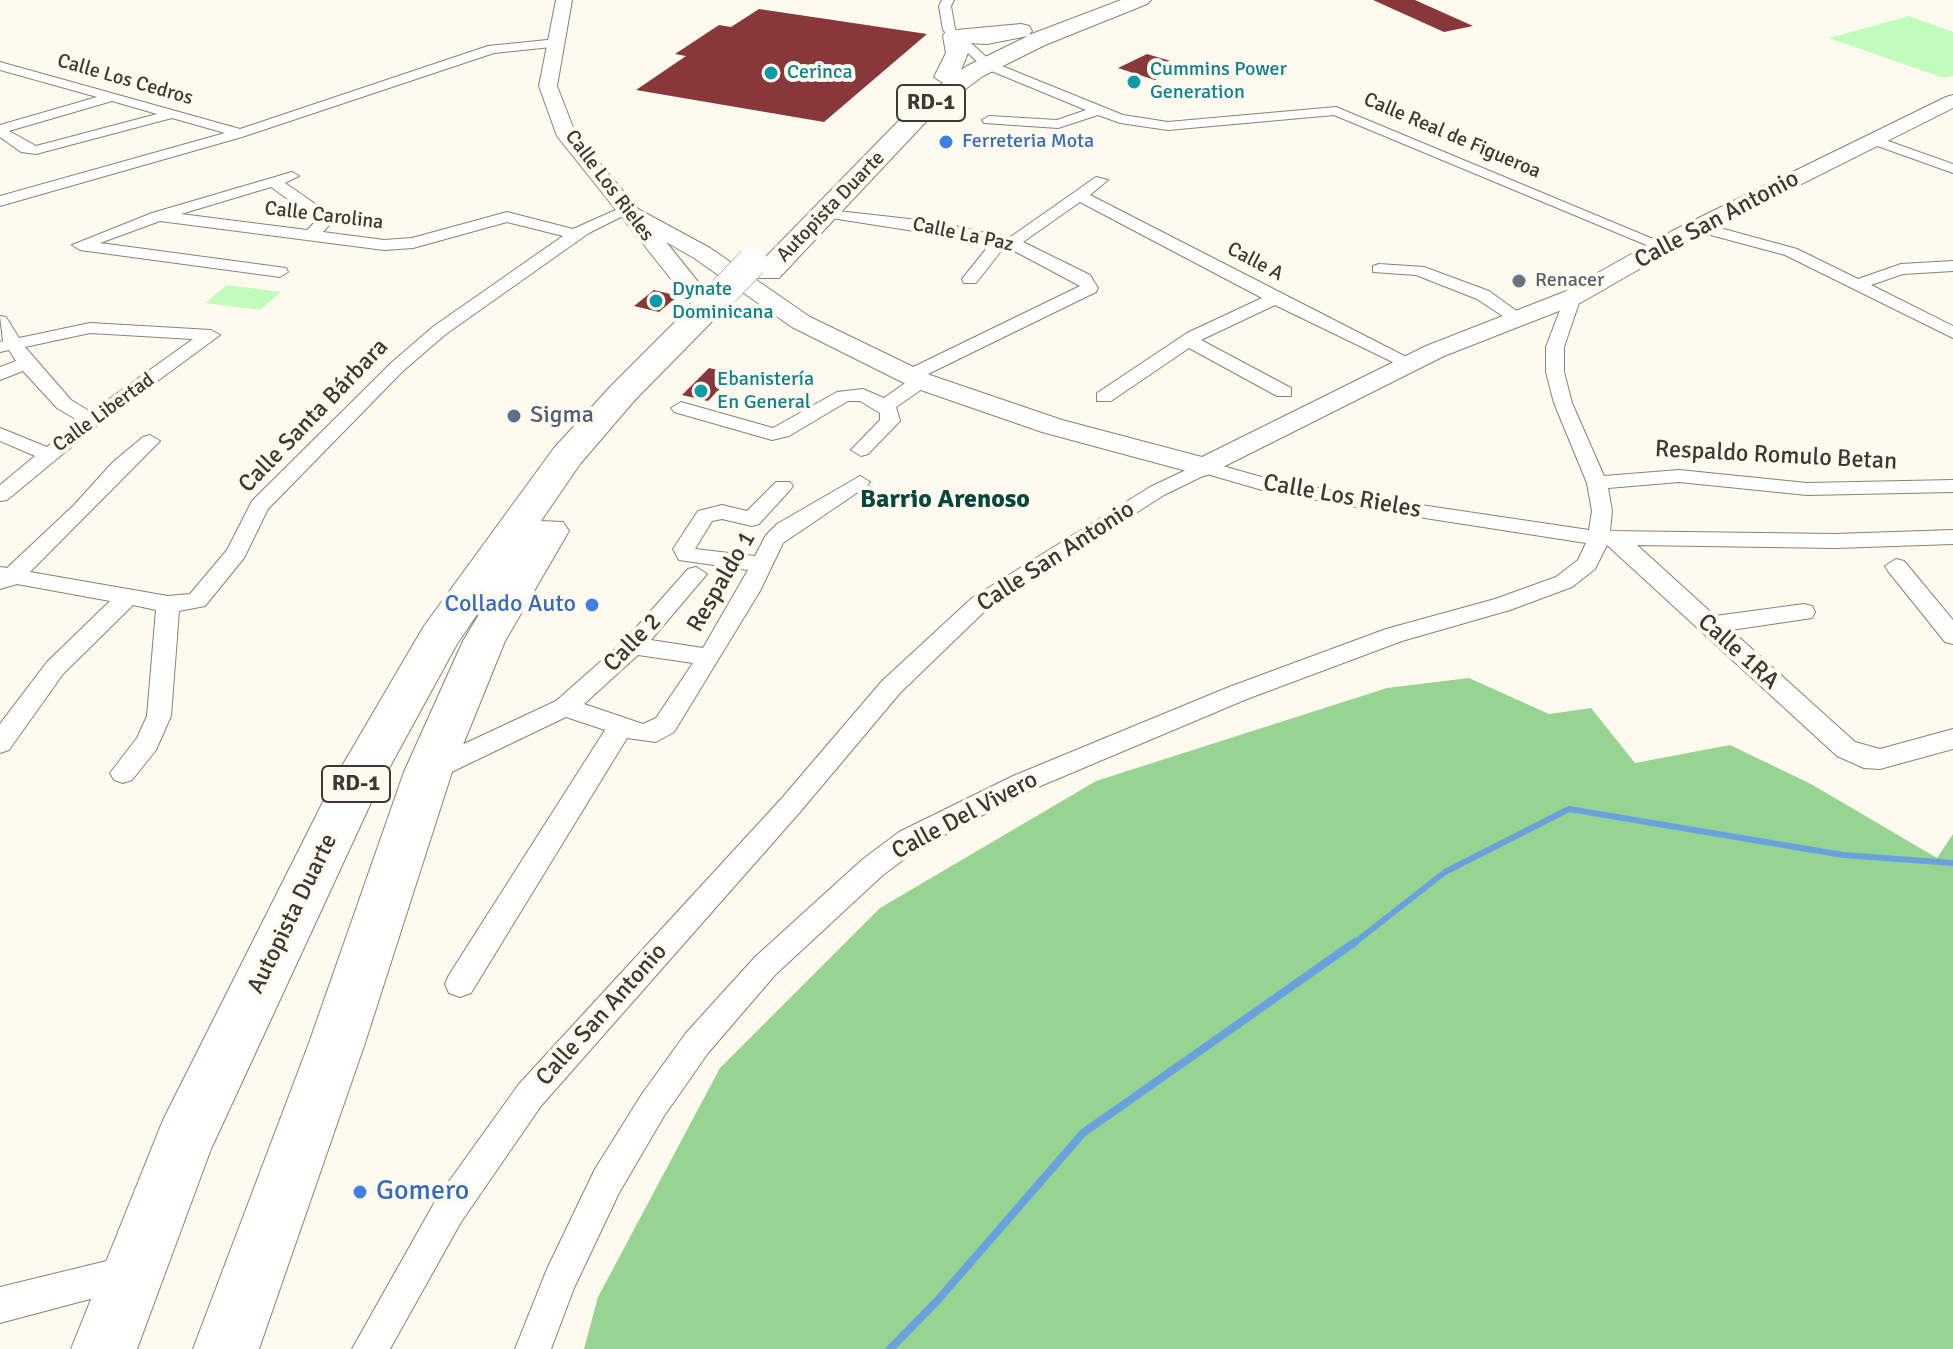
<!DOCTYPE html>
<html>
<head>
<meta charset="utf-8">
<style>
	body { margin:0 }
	canvas { display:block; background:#fefaef }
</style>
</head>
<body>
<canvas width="1953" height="1349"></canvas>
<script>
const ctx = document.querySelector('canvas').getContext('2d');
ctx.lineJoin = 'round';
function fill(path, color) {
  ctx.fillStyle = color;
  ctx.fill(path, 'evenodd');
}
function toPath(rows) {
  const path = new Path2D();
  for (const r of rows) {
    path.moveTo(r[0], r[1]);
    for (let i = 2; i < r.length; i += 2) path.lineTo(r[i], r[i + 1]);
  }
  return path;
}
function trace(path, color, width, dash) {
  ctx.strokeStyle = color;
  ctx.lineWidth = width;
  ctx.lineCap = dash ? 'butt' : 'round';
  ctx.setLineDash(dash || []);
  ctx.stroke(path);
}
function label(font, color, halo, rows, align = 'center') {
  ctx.font = font + ' Signika,sans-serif';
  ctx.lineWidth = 8;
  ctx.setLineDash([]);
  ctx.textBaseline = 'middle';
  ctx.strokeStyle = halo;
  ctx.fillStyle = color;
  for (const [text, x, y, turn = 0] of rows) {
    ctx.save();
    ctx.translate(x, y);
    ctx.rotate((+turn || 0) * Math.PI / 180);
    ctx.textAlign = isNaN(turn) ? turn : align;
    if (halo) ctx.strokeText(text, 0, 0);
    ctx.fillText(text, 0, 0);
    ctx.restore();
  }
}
fill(toPath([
	[1909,16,1953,32,1953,76,1943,78,1829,38],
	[227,285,281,292,260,310,205,303]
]), '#c2fcbc');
fill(toPath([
	[1469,678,1549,714,1591,708,1635,763,1730,745,1811,784,1937,858,1953,834,1953,1349,584,1349,598,1297,720,1068,880,908,1096,781,1387,688]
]), '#97d391');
trace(toPath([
	[1353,944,1445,872,1569,809,1843,855,1953,863]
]), '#67a2df', 6);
trace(toPath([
	[890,1349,937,1301,1083,1133,1355,942]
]), '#67a2df', 8);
fill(toPath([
	[1373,0,1415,0,1473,26,1444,32],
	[759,9,927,34,824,122,636,90,686,56,675,54,719,25,731,27],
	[1147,54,1184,65,1155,80,1118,68],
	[654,290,678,296,659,312,634,306],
	[709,368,734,374,708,401,682,395]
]), '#88383b');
const street = toPath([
	[942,0,954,0,951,6,955,29,992,62,1123,115,1168,122,1336,107,1670,246,1656,249,1334,115,1168,130,1120,123,1098,115,1058,128,984,123,982,120,989,116,1057,120,1086,110,984,68,943,30,939,6,942,0],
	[557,39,561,40,561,46,494,53,242,137,0,206,0,196,225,133,172,118,36,154,21,152,0,137,0,125,97,97,0,70,0,62,240,129,488,46,557,39],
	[112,101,157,114,36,146,9,131,112,101],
	[1874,136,1953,164,1953,173,1869,143,1867,140,1874,136],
	[292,172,299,176,285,183,327,212,333,221,323,232,384,240,412,238,507,212,573,229,620,208,633,211,589,233,446,334,403,371,268,509,244,558,205,606,179,611,171,716,156,750,132,780,123,783,114,780,110,773,137,738,147,716,156,610,133,605,63,674,9,750,0,753,0,724,47,662,110,601,17,584,0,589,0,567,7,568,74,505,113,462,143,437,150,435,160,441,30,572,168,596,190,594,227,550,252,501,391,363,434,326,563,236,507,222,413,248,384,250,160,221,100,243,286,268,288,272,280,277,80,250,72,245,152,213,292,172],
	[271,187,317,220,307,230,181,214,271,187],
	[1096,177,1108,180,1090,195,1420,364,1417,368,1405,368,1275,305,1201,340,1291,388,1291,396,1277,396,1189,348,1111,401,1097,401,1097,393,1187,333,1262,298,1080,202,1023,242,1090,275,1098,288,1096,292,924,376,930,381,928,385,896,407,900,421,868,454,861,456,851,450,880,420,880,413,860,401,848,401,789,436,772,440,674,412,671,408,681,402,773,428,837,392,863,389,884,398,908,381,901,376,903,372,1080,286,1005,246,976,283,964,283,962,279,991,243,825,217,820,215,820,209,936,222,1009,238,1096,177],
	[1698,222,1797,249,1858,279,1901,264,1953,261,1953,271,1903,274,1871,285,1953,326,1953,338,1785,255,1692,230,1692,224,1698,222],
	[1379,264,1424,267,1489,291,1525,317,1522,321,1510,321,1477,299,1416,275,1373,272,1373,266,1379,264],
	[1573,292,1581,297,1564,347,1564,372,1572,403,1604,476,1679,470,1807,483,1953,480,1953,492,1807,495,1679,482,1608,488,1612,511,1610,531,1835,534,1953,530,1953,544,1835,548,1637,545,1715,616,1804,604,1812,606,1815,612,1812,618,1731,630,1855,742,1880,749,1953,729,1953,749,1880,769,1864,768,1837,756,1607,545,1595,569,1572,587,1510,610,1402,641,1247,699,1031,790,919,848,883,875,775,975,708,1053,664,1116,619,1193,574,1288,551,1349,515,1349,547,1269,595,1169,642,1094,686,1033,755,957,863,859,899,832,1013,776,1229,687,1386,629,1495,599,1556,577,1578,560,1586,543,1367,509,1262,490,1207,474,1164,495,988,608,900,693,800,812,541,1106,461,1222,390,1349,352,1349,437,1198,519,1084,782,798,882,681,972,598,1150,487,1205,461,1265,478,1367,497,1589,530,1592,511,1587,483,1554,403,1546,372,1546,347,1565,297,1573,292],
	[0,316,6,317,19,338,90,323,211,330,220,335,99,424,7,500,0,501,0,485,35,456,0,441,0,428,47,447,79,421,57,408,23,371,0,380,0,367,16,361,9,350,0,352,0,342,3,341,0,316],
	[90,333,193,339,91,412,71,400,25,347,90,333],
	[860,476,870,482,867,486,783,543,760,591,674,732,656,742,627,738,471,993,460,997,449,993,445,984,449,975,605,730,566,717,439,778,430,781,421,778,417,771,421,764,556,701,625,640,688,569,696,567,707,574,651,640,703,648,748,570,679,560,673,549,698,511,722,505,747,511,776,482,790,482,793,486,790,490,759,524,752,526,722,519,712,521,695,549,755,556,766,535,777,524,860,476],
	[638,655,693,663,656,718,643,724,584,704,638,655],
	[1896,559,1904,561,1953,620,1953,644,1945,642,1888,571,1885,566,1896,559],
	[127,1256,139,1262,145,1274,139,1286,0,1323,0,1287,127,1256]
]);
const secondary = toPath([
	[556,0,572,0,557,86,576,135,638,209,710,248,810,317,930,375,1062,420,1202,457,1426,346,1564,292,1672,231,1946,97,1953,95,1953,108,1688,241,1582,302,1444,356,1205,476,1042,432,912,387,792,327,694,258,666,242,720,309,708,316,699,314,557,136,539,86,556,0]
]);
const highway = toPath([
	[1121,0,1151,0,1147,4,1045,45,983,76,937,110,779,278,757,278,753,272,757,266,919,100,943,83,934,77,946,53,943,36,946,31,1021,24,1029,26,1032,31,1029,35,1121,0],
	[1028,36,967,66,961,70,968,53,967,43,987,44,1028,36],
	[724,282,735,284,739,291,735,298,634,401,580,464,541,521,563,522,569,531,505,641,452,772,365,1043,259,1349,193,1349,309,1043,404,772,463,641,493,591,457,644,375,794,211,1149,137,1349,71,1349,163,1120,335,778,424,626,554,448,610,387,713,284,724,282]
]);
trace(street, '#8a8374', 2);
trace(secondary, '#8a8374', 2);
trace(highway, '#8a8374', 2);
fill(street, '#fff');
fill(secondary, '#fff');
fill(highway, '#fff');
const highwayBridge = toPath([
	[724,291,752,262]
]);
trace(highwayBridge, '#8a8374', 31, []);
trace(highwayBridge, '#fff', 30);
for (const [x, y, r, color] of [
	[771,73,8,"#0f9aa8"],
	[1134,82,8,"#0f9aa8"],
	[946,142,8,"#3f7fe0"],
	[1519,281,8,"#6b7280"],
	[656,301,8,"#0f9aa8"],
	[701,391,8,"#0f9aa8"],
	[514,416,8,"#5c6f8a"],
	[592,605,8,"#3f7fe0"],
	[360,1192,8,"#3f7fe0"]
]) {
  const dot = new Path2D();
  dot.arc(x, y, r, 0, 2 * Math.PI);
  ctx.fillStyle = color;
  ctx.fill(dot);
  trace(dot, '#fefaef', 3);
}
label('20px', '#0d838f', '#fefaef', [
	["Cummins Power",1150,70],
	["Generation",1150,93],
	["Cerinca",787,73],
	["Dynate",672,290],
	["Dominicana",672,313],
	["Ebanistería",717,380],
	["En General",717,403]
], 'left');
label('20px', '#3c3932', '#fefaef', [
	["Calle Los Cedros",125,80,16],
	["Calle Real de Figueroa",1452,136,23],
	["Calle Los Rieles",609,186,53],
	["Autopista Duarte",831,207,-46],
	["Calle Carolina",324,216,7],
	["Calle La Paz",963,235,12],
	["Calle A",1255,262,28],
	["Calle Libertad",104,413,-36]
]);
label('20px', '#366cbe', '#fefaef', [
	["Ferreteria Mota",962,142]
], 'left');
label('20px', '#5b616d', '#fefaef', [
	["Renacer",1535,281]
], 'left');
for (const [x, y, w] of [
	[931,103,68],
	[356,784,68]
]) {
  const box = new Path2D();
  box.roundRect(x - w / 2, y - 18, w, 36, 6);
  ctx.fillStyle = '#fefaef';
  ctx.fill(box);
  trace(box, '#3c3932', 2);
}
label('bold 22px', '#3c3932', null, [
	["RD-1",931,103],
	["RD-1",356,784]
]);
label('24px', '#3c3932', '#fefaef', [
	["Calle San Antonio",1717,220,-28],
	["Calle Santa Bárbara",314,416,-46],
	["Respaldo Romulo Betan",1776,456,3],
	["Calle Los Rieles",1342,497,10],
	["Calle San Antonio",1056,557,-33],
	["Respaldo 1",722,582,-60],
	["Calle 2",633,643,-46],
	["Calle 1RA",1738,652,42],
	["Calle Del Vivero",965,816,-28],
	["Autopista Duarte",293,914,-64],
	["Calle San Antonio",602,1015,-48]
]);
label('24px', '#4e5e75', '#fefaef', [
	["Sigma",530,416]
], 'left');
label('24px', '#366cbe', '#fefaef', [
	["Collado Auto",576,605]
], 'right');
label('bold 26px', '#0b463d', '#fefaef', [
	["Barrio Arenoso",945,500]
]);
label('28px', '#366cbe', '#fefaef', [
	["Gomero",376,1192]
], 'left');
</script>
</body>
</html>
